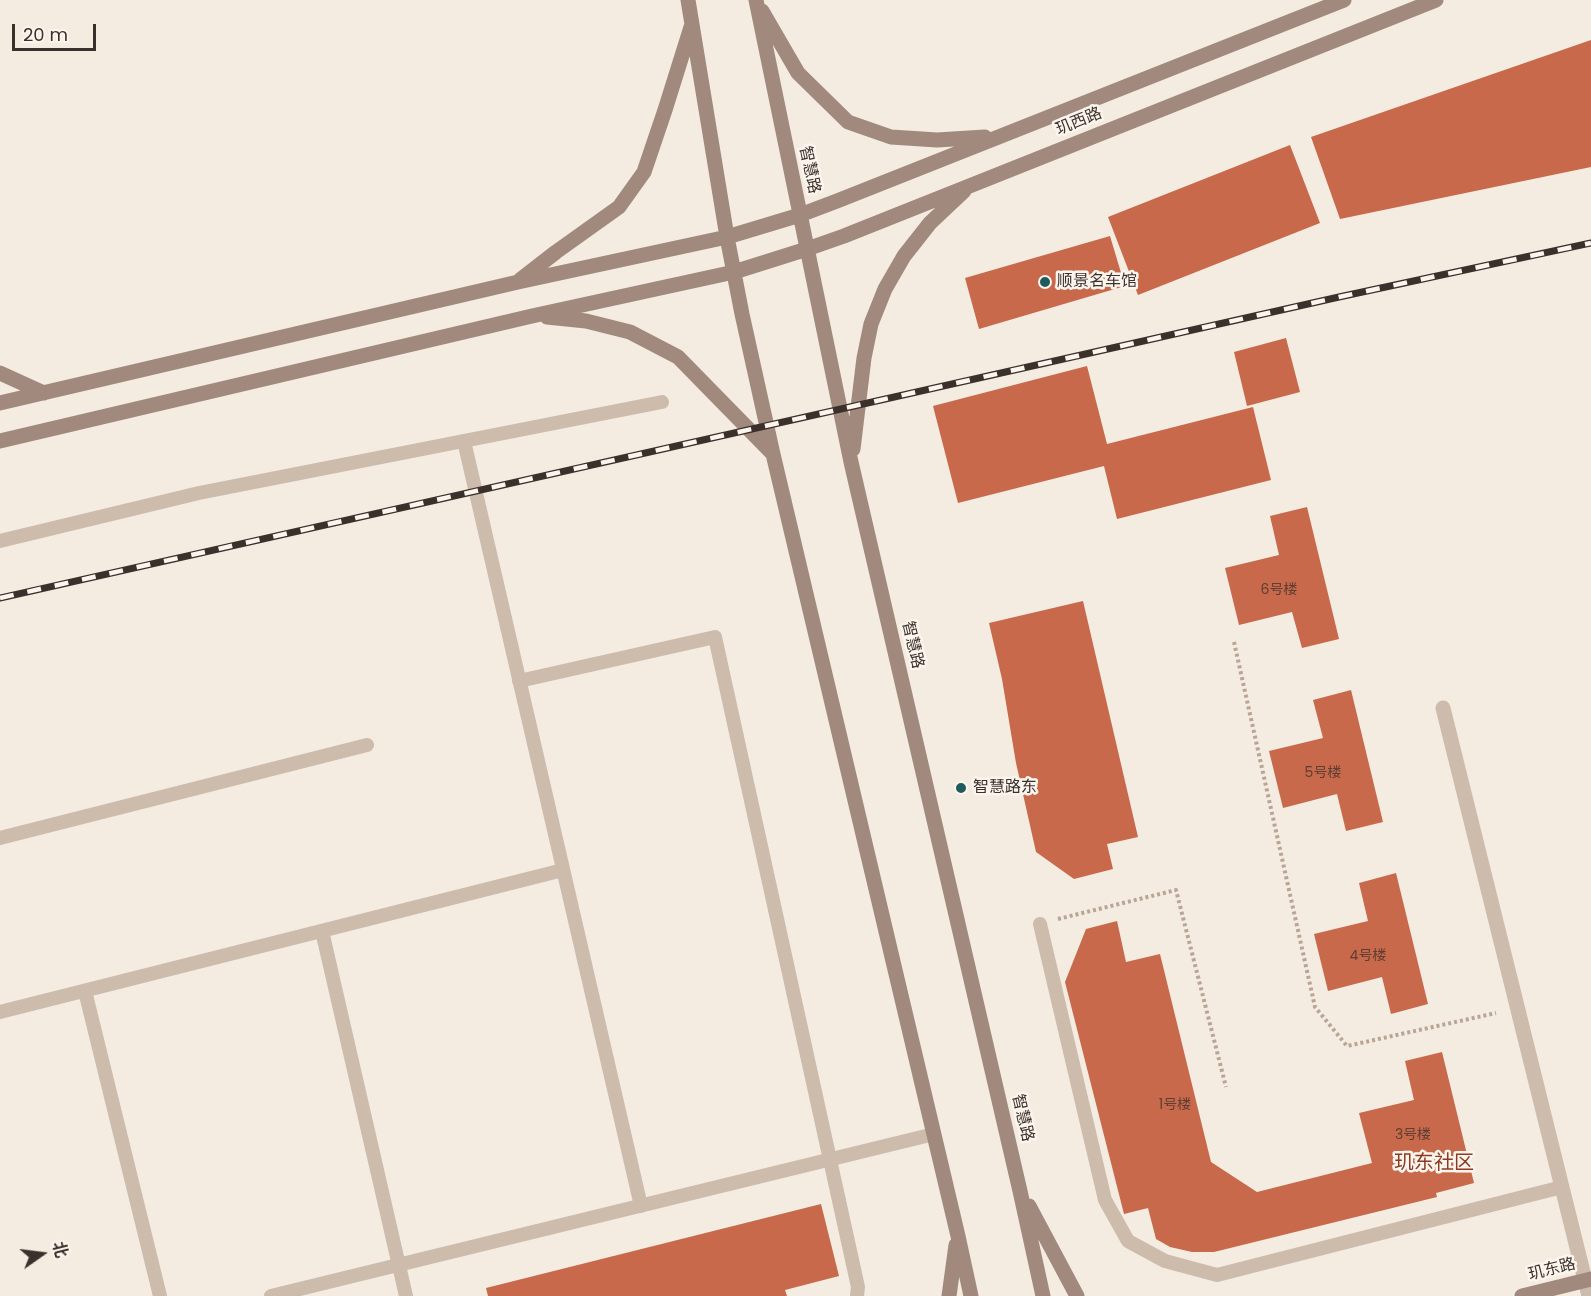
<!DOCTYPE html>
<html>
<head>
<meta charset="utf-8">
<style>
	body { margin:0 }
	#map { position:relative; width:1591px; height:1296px; overflow:hidden; background:#f4ebe1; font-family:Poppins,"Noto Sans SC",sans-serif }
	canvas { display:block }
	.north { position:absolute; left:12px; top:1224px; width:60px; height:60px; -webkit-text-stroke:4px #fbf5ee; paint-order:stroke; rotate:76deg; font-size:16px; font-weight:700; line-height:24px; text-align:center; color:#3b302b }
	.north::after { content:''; display:block; margin:auto; width:21px; height:27px; background:#3b302b; clip-path:polygon(50% 0,100% 100%,50% 72%,0 100%) }
	.scale { position:absolute; left:12px; top:24px; width:84px; height:27px; box-sizing:border-box; border:3px solid #3b302b; border-top:0; padding-left:8px; font-size:18px; line-height:21px; white-space:nowrap; color:#3b302b; -webkit-text-stroke:4px #fbf5ee; paint-order:stroke }
</style>
</head>
<body>
<div id="map">
<canvas width="1591" height="1296"></canvas>
<div class="north">北</div>
<div class="scale">20 m</div>
</div>
<script>
const ctx = document.querySelector('canvas').getContext('2d');
ctx.lineJoin = 'round';
function fill(path, color) {
  ctx.fillStyle = color;
  ctx.fill(path, 'evenodd');
}
function toPath(rows) {
  const path = new Path2D();
  for (const r of rows) {
    path.moveTo(r[0], r[1]);
    for (let i = 2; i < r.length; i += 2) path.lineTo(r[i], r[i + 1]);
  }
  return path;
}
function trace(path, color, width, dash) {
  ctx.strokeStyle = color;
  ctx.lineWidth = width;
  ctx.lineCap = dash ? 'butt' : 'round';
  ctx.setLineDash(dash || []);
  ctx.stroke(path);
}
function label(font, color, halo, rows, align = 'center') {
  ctx.font = font + ' Poppins,"Noto Sans SC",sans-serif';
  ctx.lineWidth = 5;
  ctx.setLineDash([]);
  ctx.textBaseline = 'middle';
  ctx.strokeStyle = halo;
  ctx.fillStyle = color;
  for (const [text, x, y, turn = 0] of rows) {
    ctx.save();
    ctx.translate(x, y);
    ctx.rotate((+turn || 0) * Math.PI / 180);
    ctx.textAlign = isNaN(turn) ? turn : align;
    if (halo) ctx.strokeText(text, 0, 0);
    ctx.fillText(text, 0, 0);
    ctx.restore();
  }
}
fill(toPath([
	[1591,40,1591,167,1340,219,1311,137],
	[1290,145,1320,223,1138,295,1108,217],
	[1110,236,1125,286,979,329,965,278],
	[1286,338,1300,392,1247,406,1234,352],
	[1087,366,1107,444,1253,407,1271,480,1117,519,1104,466,958,503,933,406],
	[1307,507,1339,639,1302,648,1292,612,1239,625,1225,568,1279,555,1270,516],
	[1083,601,1138,837,1107,844,1113,869,1074,879,1036,852,1016,763,1002,679,989,623],
	[1351,690,1383,822,1346,831,1337,794,1283,808,1269,751,1323,738,1313,700],
	[1396,873,1428,1004,1391,1014,1382,977,1328,991,1314,934,1368,921,1359,883],
	[1117,921,1126,962,1160,954,1211,1162,1257,1192,1372,1163,1359,1113,1414,1100,1405,1061,1442,1052,1474,1183,1436,1193,1437,1197,1214,1252,1192,1252,1170,1247,1156,1239,1148,1208,1124,1214,1065,982,1086,929],
	[821,1204,839,1276,785,1290,787,1296,488,1296,486,1288]
]), '#c8694b');
trace(toPath([
	[1234,642,1315,1007,1347,1046,1496,1013],
	[1058,919,1176,890,1226,1087]
]), '#b9a596', 4, [3, 3]);
trace(toPath([
	[464,441,641,1206],
	[0,541,199,493,662,402],
	[519,681,715,637,858,1287,857,1296],
	[0,838,367,745],
	[1040,924,1105,1200,1128,1241,1165,1261,1217,1275,1562,1187],
	[322,931,406,1296],
	[85,991,160,1296],
	[0,1012,563,870],
	[271,1296,934,1134]
]), '#cdbbac', 14);
trace(toPath([
	[1443,708,1589,1296]
]), '#cdbbac', 15);
trace(toPath([
	[688,0,727,237,742,314,773,454,958,1236,971,1296],
	[756,0,851,462,1020,1191,1043,1296],
	[762,11,798,73,848,122,891,137,937,140,985,137],
	[520,280,556,252,619,207,644,172,665,110,691,27],
	[547,317,586,321,630,332,678,357,772,453],
	[0,373,44,393],
	[0,403,518,282,727,237,800,215,837,201,1344,0],
	[0,441,532,316,734,272,807,249,844,236,1436,0],
	[853,449,864,358,871,324,885,289,904,256,930,223,964,191],
	[1029,1206,1077,1296],
	[949,1296,956,1245],
	[1522,1296,1591,1279]
]), '#a18a7d', 15);
const rail = toPath([
	[0,598,1339,297,1591,243]
]);
trace(rail, '#3b302b', 7);
trace(rail, '#fbf5ee', 4.5, [14]);
for (const [x, y, r, color] of [
	[1045,282,6,"#1f5a5e"],
	[961,788,6,"#1f5a5e"]
]) {
  const dot = new Path2D();
  dot.arc(x, y, r, 0, 2 * Math.PI);
  ctx.fillStyle = color;
  ctx.fill(dot);
  trace(dot, '#fbf5ee', 2);
}
label('14px', '#5e3e33', null, [
	["6号楼",1279,590],
	["5号楼",1323,773],
	["4号楼",1368,956],
	["1号楼",1175,1105],
	["3号楼",1413,1135]
]);
label('16px', '#3b302b', '#fbf5ee', [
	["玑西路",1079,122,-22],
	["智慧路",809,170,78],
	["智慧路",912,645,77],
	["智慧路",1022,1118,77],
	["玑东路",1552,1270,-14]
]);
label('16px', '#3b302b', '#fbf5ee', [
	["顺景名车馆",1057,282],
	["智慧路东",973,788]
], 'left');
label('20px', '#8c3b22', '#fbf5ee', [
	["玑东社区",1434,1164]
]);
</script>
</body>
</html>
